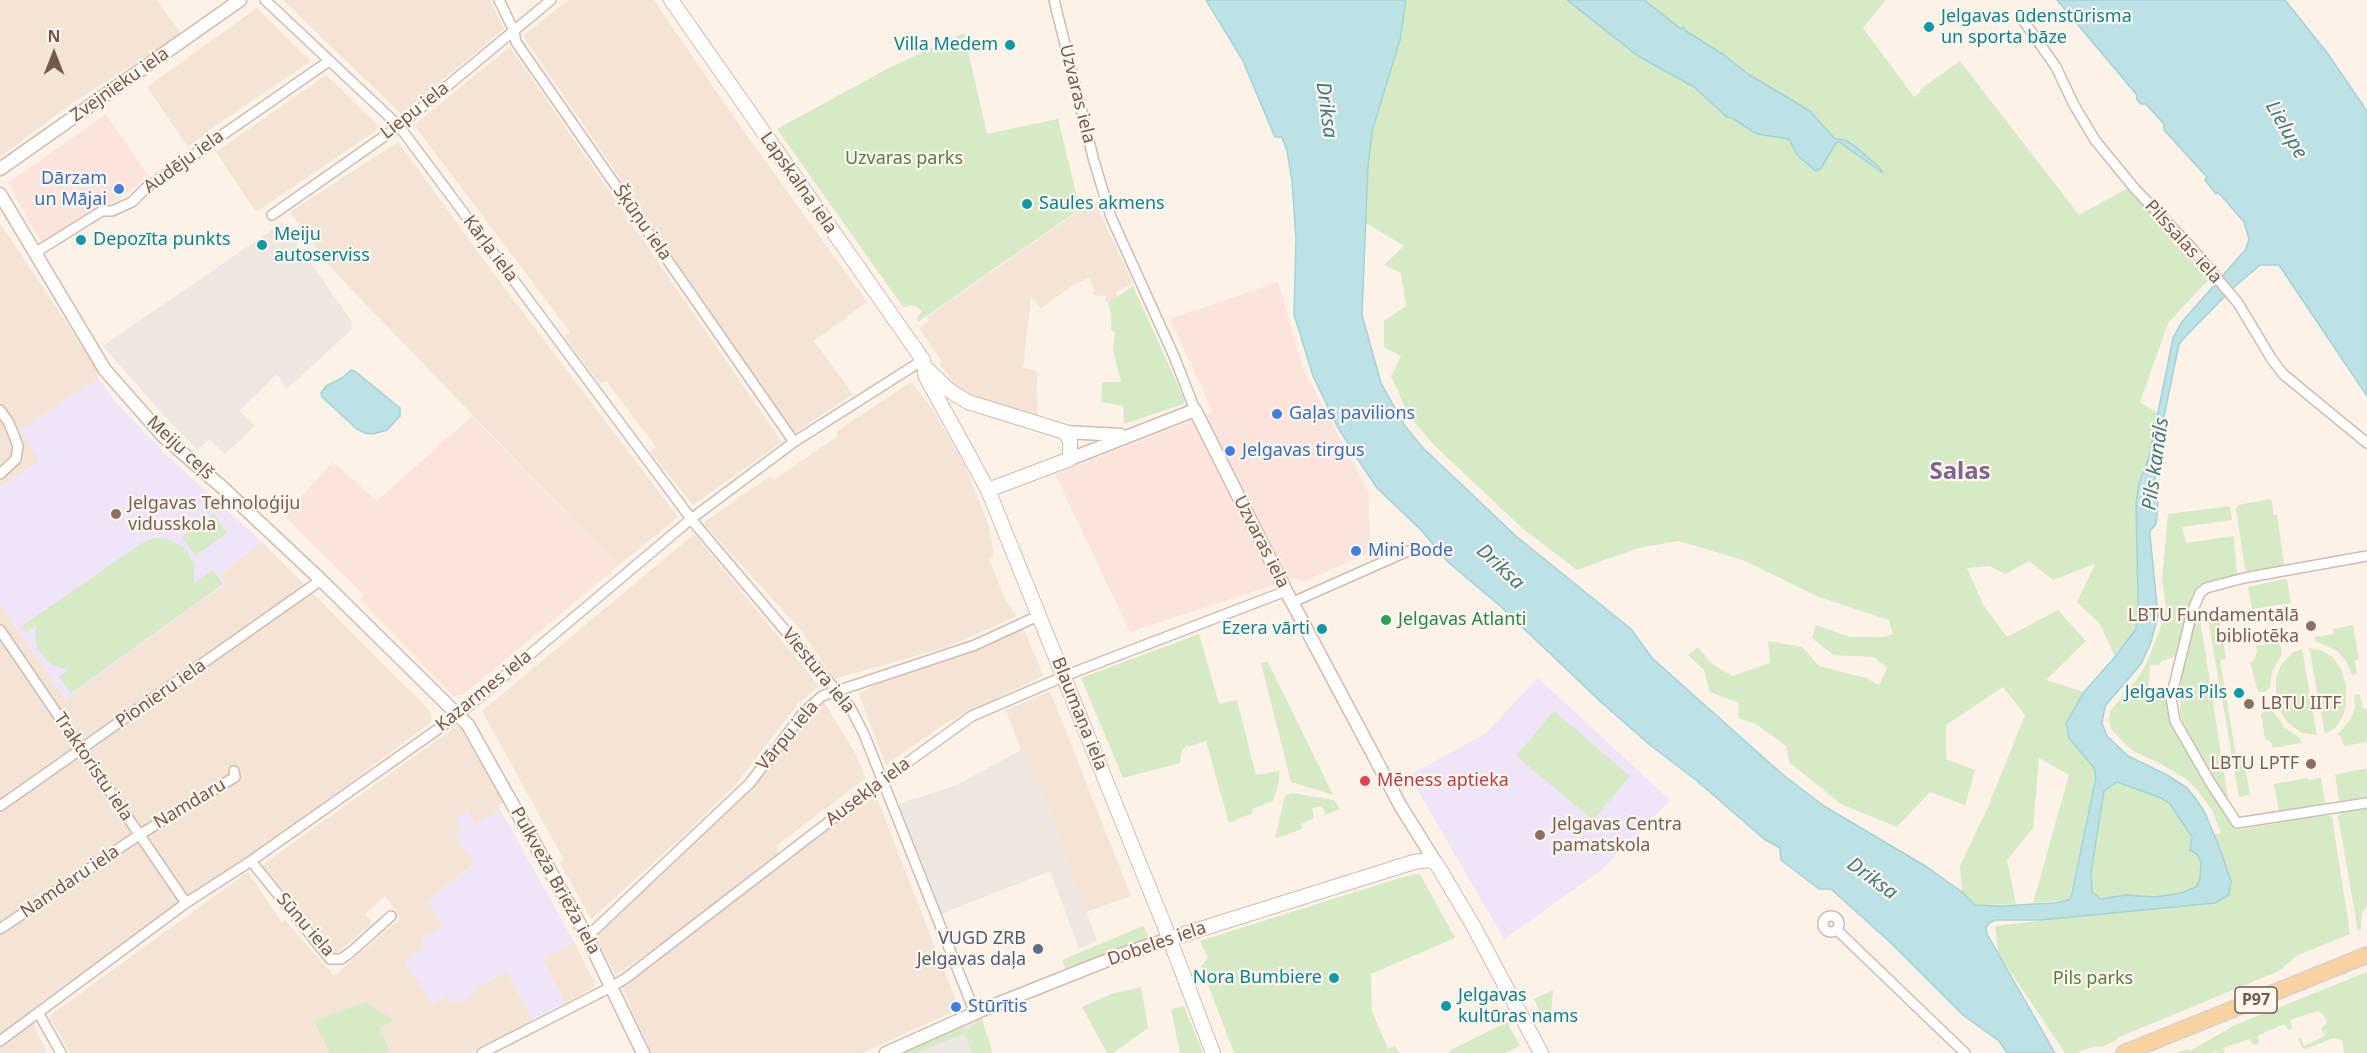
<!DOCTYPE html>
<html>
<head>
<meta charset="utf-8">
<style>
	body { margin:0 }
	#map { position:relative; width:2367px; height:1053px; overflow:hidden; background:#fcf2e7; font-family:"Noto Sans",sans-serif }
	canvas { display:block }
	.north { position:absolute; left:24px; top:24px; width:60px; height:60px; -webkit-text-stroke:4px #fff7ee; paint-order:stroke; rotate:0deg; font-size:16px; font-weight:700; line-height:24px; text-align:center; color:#75584c }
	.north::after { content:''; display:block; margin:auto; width:21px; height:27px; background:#75584c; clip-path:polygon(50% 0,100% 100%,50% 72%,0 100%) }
</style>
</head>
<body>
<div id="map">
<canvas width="2367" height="1053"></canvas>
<div class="north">N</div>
</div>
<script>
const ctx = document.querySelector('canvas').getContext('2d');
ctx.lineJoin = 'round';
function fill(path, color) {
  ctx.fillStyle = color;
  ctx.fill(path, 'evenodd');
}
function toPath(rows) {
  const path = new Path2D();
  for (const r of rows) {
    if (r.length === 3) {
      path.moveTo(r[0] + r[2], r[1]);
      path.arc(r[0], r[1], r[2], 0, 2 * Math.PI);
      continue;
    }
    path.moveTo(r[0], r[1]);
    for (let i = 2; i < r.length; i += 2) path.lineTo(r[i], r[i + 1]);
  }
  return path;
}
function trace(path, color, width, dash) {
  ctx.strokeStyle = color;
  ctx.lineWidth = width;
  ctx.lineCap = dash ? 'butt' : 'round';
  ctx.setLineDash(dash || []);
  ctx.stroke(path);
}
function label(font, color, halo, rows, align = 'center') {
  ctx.font = font + ' "Noto Sans",sans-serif';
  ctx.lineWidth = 4.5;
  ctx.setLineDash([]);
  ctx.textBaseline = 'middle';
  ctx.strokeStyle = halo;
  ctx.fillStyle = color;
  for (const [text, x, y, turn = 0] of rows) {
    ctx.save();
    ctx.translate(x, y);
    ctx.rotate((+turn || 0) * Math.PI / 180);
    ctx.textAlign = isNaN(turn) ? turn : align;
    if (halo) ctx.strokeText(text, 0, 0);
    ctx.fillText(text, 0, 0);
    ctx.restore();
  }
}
fill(toPath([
	[0,0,157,0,181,34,71,104,0,157],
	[283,0,490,0,504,29,401,114],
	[568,0,654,0,735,119,867,302,814,341,853,394,794,434,523,36],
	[257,8,311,61,216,125,188,147,147,87],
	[510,47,782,442,693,505,650,452,656,447,606,381,600,384,564,336,570,332,414,125],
	[326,75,377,124,377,130,256,212,216,152],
	[398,142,514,301,678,517,618,566,331,268,290,212],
	[1097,206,1133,284,1116,292,1119,302,1105,302,1106,296,1093,295,1094,289,1089,278,1075,284,1041,308,1031,297,1023,368,1034,370,1038,374,1036,393,1038,416,962,395,940,364,942,362,919,328,929,321,927,317,1083,208],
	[0,223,99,372,98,378,21,430,40,461,0,487],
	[911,382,932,408,964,464,989,526,994,555,989,559,1006,602,1017,616,947,647,834,679,801,630,703,523,770,476,774,480,838,436,836,432],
	[694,534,819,686,798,704,736,784,681,838,591,919,560,863,564,860,482,711],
	[262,542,429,710,432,719,429,724,317,807,36,1006,31,1011,35,1029,47,1053,0,1053,0,603,65,699,225,584,220,574],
	[1023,627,1043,676,946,723,886,765,859,694,891,676,980,648],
	[1050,691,1131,896,1086,912,1043,794,1021,750,1006,710],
	[823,700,856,755,866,778,776,846,779,852,681,930,616,975,594,936,740,799,790,734,818,704],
	[457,726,460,727,503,802,498,807,500,809,455,836,475,863,428,901,443,926,422,940,448,996,462,1001,474,989,507,971,533,1021,471,1053,70,1053,49,1016,248,872,281,922,285,920,334,976,401,918,385,896,365,914,372,923,335,955,262,865],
	[875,793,958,1006,957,1010,862,1053,651,1053,623,990,623,986],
	[574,942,595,983,592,989,565,1003,542,958]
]), '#f3e4d6');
fill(toPath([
	[106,114,149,177,46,251,8,183],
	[1278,282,1304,371,1368,491,1371,552,1305,581,1292,579,1130,632,1055,474,1213,412,1170,319],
	[472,416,618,566,463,695,453,696,359,599,364,595,284,515,333,462,377,501]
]), '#fce3db');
fill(toPath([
	[282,223,351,320,352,329,287,389,277,374,239,411,255,426,225,454,209,439,198,450,168,420,103,346],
	[1021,750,1043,794,1097,940,1079,949,1050,871,938,915,896,805,957,785],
	[980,1018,982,1019,993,1053,899,1053]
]), '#ede6e1');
fill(toPath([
	[98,378,113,399,163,452,262,542,220,574,226,583,65,699,0,603,0,487,39,461,20,430],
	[1538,678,1670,800,1601,870,1504,939,1409,775,1485,734],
	[500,809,574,942,542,959,565,1003,532,1019,507,971,474,989,475,994,462,1002,460,999,452,1003,447,996,433,1004,404,962,425,945,422,940,443,926,428,901,475,864,455,836,462,831,455,818,468,811,475,824]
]), '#efe4f8');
fill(toPath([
	[1406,0,1567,0,1638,56,1694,87,1727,117,1732,118,1757,134,1787,138,1821,168,1836,142,1839,142,1882,172,1842,140,1835,139,1810,111,1748,74,1724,55,1686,31,1685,28,1681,29,1644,0,1886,0,1863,28,1914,97,1921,92,1920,90,1960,61,2079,215,2128,188,2209,279,2168,323,2140,402,2157,413,2149,457,2139,483,2136,503,2138,600,2136,629,2115,657,2100,624,2077,602,2095,564,2053,580,2029,561,2005,574,1990,566,1967,568,1984,606,2007,637,2058,610,2086,641,2046,680,2084,692,2069,738,2094,769,2096,777,2069,900,2033,903,2069,775,2039,758,2033,828,2007,860,2016,904,1975,905,1962,892,1960,866,1988,807,2025,715,2003,687,1946,725,1946,759,1975,770,1965,805,1930,792,1897,827,1841,804,1790,763,1786,746,1756,724,1738,718,1739,703,1710,692,1704,670,1688,655,1698,647,1711,663,1732,676,1770,663,1768,641,1802,647,1819,666,1866,678,1879,685,1887,668,1874,657,1833,655,1812,638,1816,625,1850,637,1883,637,1893,634,1889,620,1819,597,1743,560,1679,541,1638,548,1577,570,1522,528,1433,444,1409,416,1391,376,1401,356,1384,347,1384,321,1406,306,1401,273,1384,265,1404,246,1366,223,1368,166,1373,128,1400,40],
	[964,33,987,134,1058,119,1080,209,918,322,917,318,922,311,914,305,903,307,777,129,889,68],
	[1133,286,1185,401,1183,404,1124,424,1123,406,1101,402,1102,382,1121,382,1113,350,1115,332,1111,330,1111,313,1108,303],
	[2271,499,2274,515,2277,515,2284,563,2283,567,2250,573,2245,569,2236,509,2238,505],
	[2230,506,2232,520,2182,527,2186,543,2234,536,2237,575,2206,582,2195,591,2190,602,2177,656,2162,661,2159,665,2150,665,2148,695,2165,697,2177,730,2235,823,2236,830,2325,815,2332,817,2350,934,2298,955,2279,971,2117,1038,2117,1040,2101,1047,2095,1046,2076,1053,2065,1053,1998,953,1995,926,2222,900,2220,849,2214,834,2221,833,2212,810,2195,787,2186,779,2161,764,2133,751,2124,743,2111,729,2109,720,2110,711,2137,679,2146,664,2164,619,2166,606,2162,579,2168,514],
	[214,514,227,533,195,556,182,537],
	[155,538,168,539,185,548,194,564,194,583,213,570,223,584,71,693,59,677,68,670,50,664,38,649,35,636,37,625,26,632,22,626,142,543],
	[2284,579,2287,580,2291,603,2252,609,2248,587],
	[2198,606,2228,798,2226,800,2185,728,2180,713,2181,680,2188,641],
	[2219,617,2226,659,2220,660,2236,754,2243,753,2250,795,2239,797,2208,619],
	[2353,625,2359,659,2355,660,2357,673,2352,675,2346,661,2337,651,2314,640,2315,637,2334,634,2333,629],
	[1199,634,1219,704,1237,700,1256,775,1279,771,1279,781,1273,801,1252,809,1253,813,1229,823,1206,741,1188,747,1189,743,1182,750,1180,763,1123,778,1081,678],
	[2280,642,2282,654,2272,672,2270,687,2265,692,2258,692,2250,662,2253,662,2257,652,2256,646],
	[2309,648,2320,650,2333,657,2341,669,2346,685,2346,706,2342,718,2335,728,2325,734],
	[2302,649,2317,735,2302,733,2288,723,2281,713,2276,698,2276,678,2281,665,2292,653],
	[1268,662,1333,795,1291,782,1261,663],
	[2360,694,2363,709,2367,709,2367,742,2344,746,2341,736,2337,735,2350,720,2355,708,2354,695],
	[2272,710,2284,727,2300,738,2301,743,2273,748,2271,742,2265,739,2261,715,2263,711],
	[1554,711,1630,776,1593,820,1516,756],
	[2367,768,2367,797,2339,801,2335,775],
	[2307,778,2308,780,2321,778,2325,803,2279,812,2274,784],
	[2117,782,2161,798,2170,804,2192,837,2201,862,2200,879,2196,887,2182,893,2155,897,2126,895,2101,899,2092,892,2091,873,2104,791],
	[1292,793,1334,800,1340,809,1325,815,1322,806,1312,808,1314,818,1301,824,1302,829,1275,839,1284,799,1286,795],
	[2367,808,2367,905,2362,913,2361,930,2358,931,2338,816,2342,812],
	[1420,874,1455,938,1371,974,1372,1011,1388,1049,1395,1046,1399,1053,1234,1053,1201,966,1208,958,1200,941,1406,876],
	[1143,926,1150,939,1066,970,1062,960],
	[2367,972,2367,1053,2343,1053,2344,1048,2342,1040,2333,1038,2306,1049,2302,1048,2298,1038,2301,1038,2304,1046,2325,1036,2321,1029,2326,1024,2327,1020,2321,1013,2318,1011,2290,1020,2292,1028,2289,1030,2284,1024,2257,1036,2259,1041,2257,1045,2252,1044,2250,1039,2223,1048,2225,1053,2217,1053,2216,1051,2211,1053,2177,1053,2188,1049,2190,1051,2235,1025],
	[1141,987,1148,1028,1113,1053,1107,1053,1082,1007,1111,994],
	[1553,990,1550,1022,1544,1022,1534,999],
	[366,1002,393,1020,379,1028,389,1049,388,1052,330,1053,314,1021],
	[1184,1006,1203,1053,1180,1053,1171,1009],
	[980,1018,982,1019,992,1053,972,1053,965,1033,917,1053,899,1053,955,1028,969,1029],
	[1507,1022,1520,1046,1505,1053,1450,1053,1449,1051]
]), '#d7eac6');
const water = toPath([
	[1206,0,1406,0,1400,40,1373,128,1368,166,1362,315,1381,383,1405,426,1423,448,1517,537,1631,629,1652,658,1782,774,1824,806,1927,867,1962,892,1975,905,2000,906,2054,903,2069,900,2071,897,2096,777,2094,768,2069,738,2066,723,2084,692,2115,657,2136,629,2138,600,2136,503,2139,483,2149,457,2173,338,2181,323,2246,249,2249,239,2244,222,2218,192,2216,194,2205,180,2207,177,2164,130,2164,124,2146,104,2141,104,2137,100,2137,95,2057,0,2285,0,2328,54,2367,111,2367,396,2279,265,2260,265,2233,288,2184,338,2179,344,2161,431,2159,461,2153,489,2158,503,2156,524,2150,531,2150,535,2158,616,2151,642,2141,664,2105,706,2102,723,2107,736,2128,756,2167,775,2187,788,2196,799,2205,813,2220,849,2231,881,2229,895,2215,903,2041,920,1995,920,1989,923,1986,928,1987,934,2055,1053,2007,1053,1999,1041,1963,1015,1892,944,1831,889,1819,889,1781,860,1780,848,1764,839,1696,780,1650,745,1601,702,1499,605,1449,563,1421,530,1377,488,1355,455,1336,424,1313,376,1294,314,1296,239,1292,180,1287,151,1282,137,1275,137,1242,59,1206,0],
	[2117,782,2161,798,2170,804,2192,837,2190,850,2197,854,2201,862,2200,879,2196,887,2182,893,2155,897,2126,895,2101,899,2092,892,2091,873,2104,791,2117,782],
	[1567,0,1644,0,1681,29,1684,27,1686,31,1724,55,1748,74,1810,111,1835,139,1845,140,1856,147,1878,166,1883,173,1839,142,1836,143,1821,168,1816,171,1798,156,1789,139,1757,134,1732,118,1727,117,1694,87,1638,56,1567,0],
	[351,370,356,372,400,408,400,416,387,430,373,434,365,433,357,429,322,397,321,393,326,386,342,378,351,370]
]);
fill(water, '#bce2e5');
trace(water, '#a2d3d7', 1.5);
const minor = toPath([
	[265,0,399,126,695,524,850,707,864,734,975,1013],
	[499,0,514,31,516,42,794,442],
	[1054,0,1094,161,1111,217,1174,356,1195,410],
	[2023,20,2056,67,2074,105,2095,140,2135,189,2188,244,2238,303,2271,358,2283,374,2367,443],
	[272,215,399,126,551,0],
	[37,255,41,249,102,211,112,211,132,202,146,188,329,61],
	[0,410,9,423,18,446,16,459,0,474],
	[2367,556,2244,578,2206,588,2200,593,2192,612,2171,698,2175,721,2210,782,2237,823,2367,803],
	[1293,602,1408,551],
	[0,630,186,903],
	[0,806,321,580],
	[251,861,330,959,341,959,351,952,391,916],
	[1831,924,8],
	[0,929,139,835,235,777,234,771],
	[1837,930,1965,1053],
	[587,937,750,783,804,712,822,696,975,645,1040,615],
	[39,1014,61,1053],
	[0,1041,186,903,251,861,458,715,691,519,794,442,923,360],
	[482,1053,613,986,626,978,883,780,972,716,1072,673,1286,591]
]);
const tertiary = toPath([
	[0,169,240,0],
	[0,194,105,370,163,436,223,488,321,580,468,725,587,937,643,1053],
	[1065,432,1121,435],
	[1070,459,1195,410,1286,591,1400,805,1436,863],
	[886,1053,982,1010,1123,954,1169,939]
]);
const secondary = toPath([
	[671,0,923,360,926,377,988,490,1165,927,1213,1053],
	[926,368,950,391,968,402,1065,432,1070,441,1070,459,988,490],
	[1169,939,1414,862,1429,860,1436,863,1474,927,1541,1053]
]);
const primary = toPath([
	[2124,1053,2367,955]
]);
trace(minor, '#d0bcb0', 12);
trace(tertiary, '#d0bcb0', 15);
trace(secondary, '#d3bbae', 16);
trace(primary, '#d8d0cd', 18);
trace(minor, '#fff', 9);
trace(tertiary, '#fff', 12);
trace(secondary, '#fff', 14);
trace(primary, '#f9d2a2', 15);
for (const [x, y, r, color] of [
	[1929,27,6,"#0f9aa8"],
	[1010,45,6,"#0f9aa8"],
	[119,189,6,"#3f7fe0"],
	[1027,204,6,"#0f9aa8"],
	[81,240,6,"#0f9aa8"],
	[262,245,6,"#0f9aa8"],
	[1277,414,6,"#3f7fe0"],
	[1230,451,6,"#3f7fe0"],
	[116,514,6,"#8d6e63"],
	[1356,551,6,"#3f7fe0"],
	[1386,620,6,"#2e9e5b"],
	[2311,626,6,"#8d6e63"],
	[1322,629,6,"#0f9aa8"],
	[2239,693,6,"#0f9aa8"],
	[2249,704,6,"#8d6e63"],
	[2311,764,6,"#8d6e63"],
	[1365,781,6,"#e0444e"],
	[1540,835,6,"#8d6e63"],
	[1038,949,6,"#5c6f8a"],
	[1334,978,6,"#0f9aa8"],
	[1446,1006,6,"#0f9aa8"],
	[956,1007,6,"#3f7fe0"]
]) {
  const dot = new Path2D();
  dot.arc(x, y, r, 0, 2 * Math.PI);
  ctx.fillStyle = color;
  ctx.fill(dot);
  trace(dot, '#fff7ee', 2);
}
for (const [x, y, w] of [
	[2256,1000,42]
]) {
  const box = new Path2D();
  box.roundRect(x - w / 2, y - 13, w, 26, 4.5);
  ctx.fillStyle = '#fff7ee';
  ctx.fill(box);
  trace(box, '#75584c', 1.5);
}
label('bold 16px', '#75584c', null, [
	["P97",2256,1000]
]);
label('18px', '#0d838f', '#fff7ee', [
	["Jelgavas ūdenstūrisma",1941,17],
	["un sporta bāze",1941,38],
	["Villa Medem",998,45,"right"],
	["Saules akmens",1039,204],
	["Meiju",274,235],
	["autoserviss",274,256],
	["Depozīta punkts",93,240],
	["Ezera vārti",1310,629,"right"],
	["Jelgavas Pils",2227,693,"right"],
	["Nora Bumbiere",1322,978,"right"],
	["Jelgavas",1458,996],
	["kultūras nams",1458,1017]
], 'left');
label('18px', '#75584c', '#fff7ee', [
	["Zvejnieku iela",120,85,-35],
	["Uzvaras iela",1077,94,76],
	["Liepu iela",415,111,-38],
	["Audēju iela",184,162,-36],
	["Lapskalna iela",798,183,55],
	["Šķūņu iela",642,223,55],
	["Pilssalas iela",2183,242,48],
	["Kārļa iela",490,249,53],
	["Meiju ceļš",180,448,43],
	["Uzvaras iela",1261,542,63],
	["Viestura iela",818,671,51],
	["Kazarmes iela",484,691,-39],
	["Pionieru iela",161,694,-35],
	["Blaumaņa iela",1079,714,68],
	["Vārpu iela",788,736,-50],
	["Traktoristu iela",93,767,56],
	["Ausekļa iela",868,792,-37],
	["Namdaru",190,804,-31],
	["Pulkveža Brieža iela",555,881,61],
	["Namdaru iela",70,882,-34],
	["Sūnu iela",305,925,49],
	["Dobeles iela",1157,944,-19]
]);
label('18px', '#587b44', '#fff7ee', [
	["Uzvaras parks",904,159],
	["Pils parks",2093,979]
]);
label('18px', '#366cbe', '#fff7ee', [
	["Dārzam",107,179,"right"],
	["un Mājai",107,200,"right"],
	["Gaļas pavilions",1289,414],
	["Jelgavas tirgus",1242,451],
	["Mini Bode",1368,551],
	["Stūrītis",968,1007]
], 'left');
label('18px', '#785e54', '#fff7ee', [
	["Jelgavas Tehnoloģiju",128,504],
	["vidusskola",128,525],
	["LBTU Fundamentālā",2299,616,"right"],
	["bibliotēka",2299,637,"right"],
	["LBTU IITF",2261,704],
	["LBTU LPTF",2299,764,"right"],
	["Jelgavas Centra",1552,825],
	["pamatskola",1552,846]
], 'left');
label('18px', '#27864d', '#fff7ee', [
	["Jelgavas Atlanti",1398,620]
], 'left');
label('18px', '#be3a42', '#fff7ee', [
	["Mēness aptieka",1377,781]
], 'left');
label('18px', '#4e5e75', '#fff7ee', [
	["VUGD ZRB",1026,939],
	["Jelgavas daļa",1026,960]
], 'right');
label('italic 20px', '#437b81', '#fff7ee', [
	["Driksa",1326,110,82],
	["Lielupe",2286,130,60],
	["Pils kanāls",2156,464,-82],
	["Driksa",1500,567,43],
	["Driksa",1872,879,36]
]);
label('bold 24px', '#7f6491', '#fff7ee', [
	["Salas",1960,472]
]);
</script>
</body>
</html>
